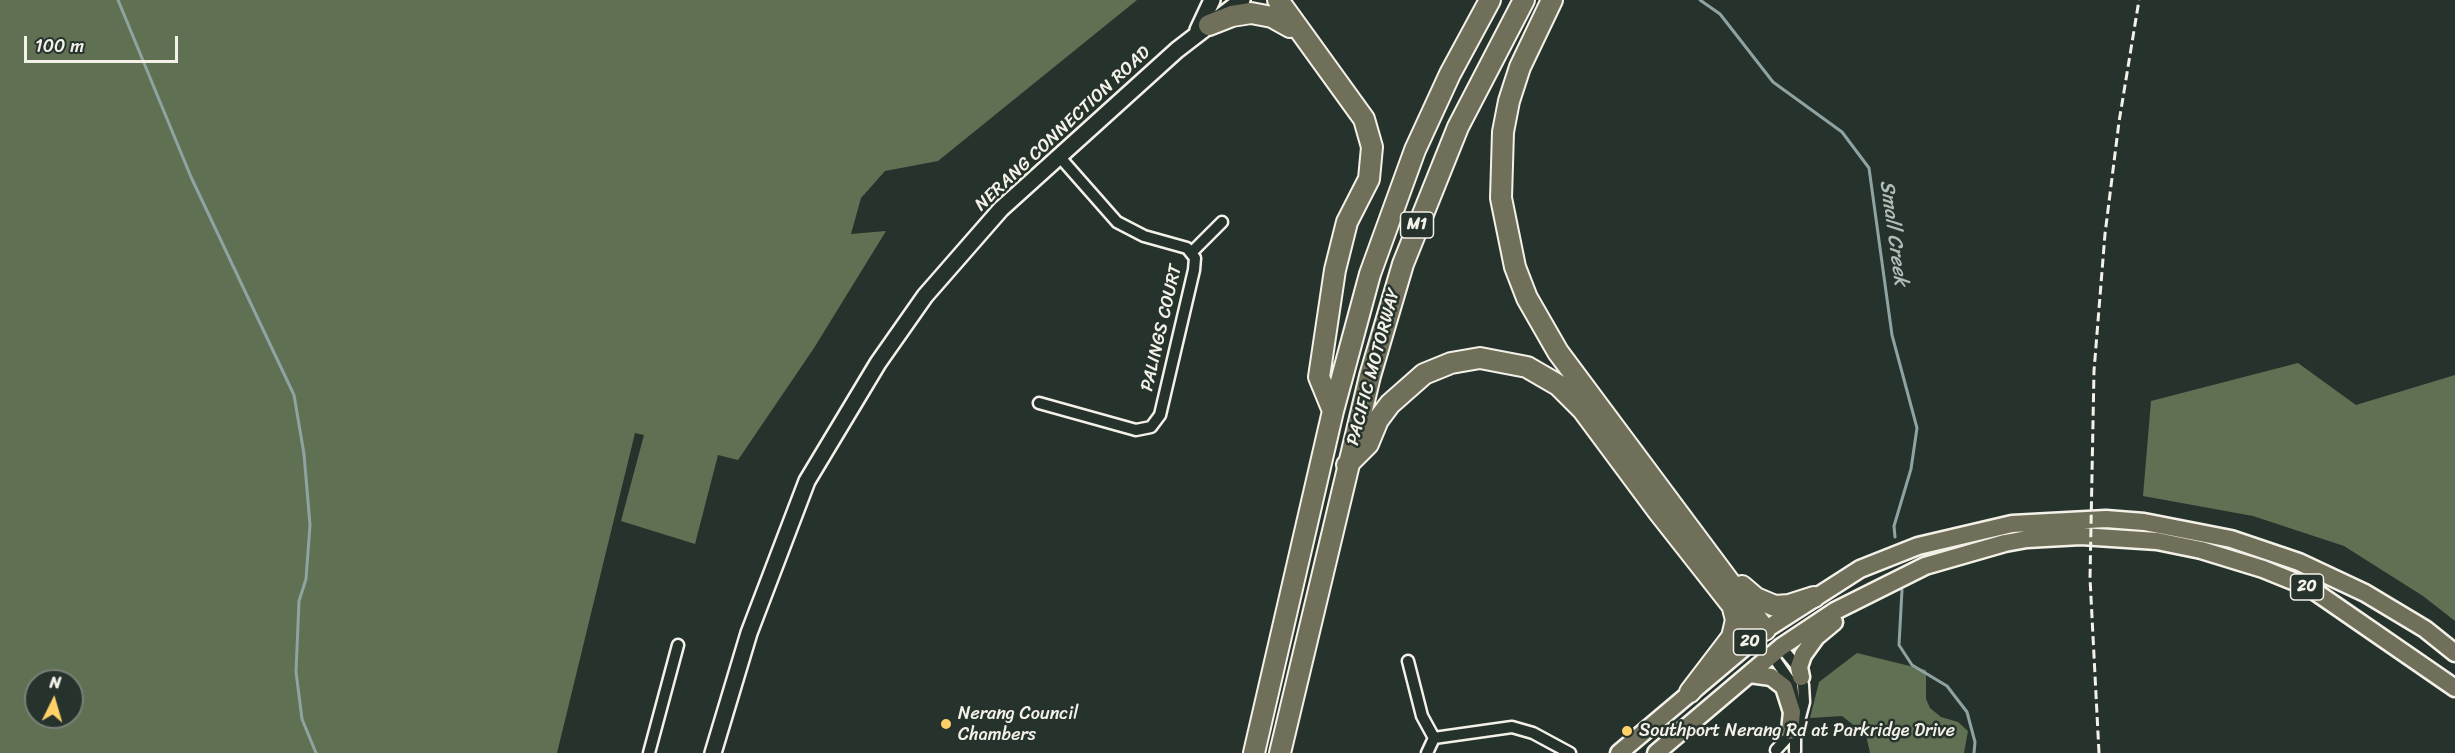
<!DOCTYPE html>
<html>
<head>
<meta charset="utf-8">
<style>
	body { margin:0 }
	#map { position:relative; width:2455px; height:753px; overflow:hidden; background:#26332d; font-family:Sriracha,sans-serif }
	canvas { display:block }
	.north { position:absolute; left:24px; top:669px; width:60px; height:60px; box-sizing:border-box; background:#26332d; border:2px solid #787f78; border-radius:50%; rotate:5deg; font-size:16px; font-weight:700; line-height:24px; text-align:center; color:#f4f1e8 }
	.north::after { content:''; display:block; margin:auto; width:21px; height:27px; background:#ffd166; clip-path:polygon(50% 0,100% 100%,50% 72%,0 100%) }
	.scale { position:absolute; left:24px; top:36px; width:154px; height:27px; box-sizing:border-box; border:3px solid #f4f1e8; border-top:0; padding-left:8px; font-size:18px; line-height:21px; white-space:nowrap; color:#f4f1e8; -webkit-text-stroke:4px #26332d; paint-order:stroke }
</style>
</head>
<body>
<div id="map">
<canvas width="2455" height="753"></canvas>
<div class="north">N</div>
<div class="scale">100 m</div>
</div>
<script>
const ctx = document.querySelector('canvas').getContext('2d');
ctx.lineJoin = 'round';
function fill(path, color) {
  ctx.fillStyle = color;
  ctx.fill(path, 'evenodd');
}
function toPath(rows) {
  const path = new Path2D();
  for (const r of rows) {
    path.moveTo(r[0], r[1]);
    for (let i = 2; i < r.length; i += 2) path.lineTo(r[i], r[i + 1]);
  }
  return path;
}
function trace(path, color, width, dash) {
  ctx.strokeStyle = color;
  ctx.lineWidth = width;
  ctx.lineCap = dash ? 'butt' : 'round';
  ctx.setLineDash(dash || []);
  ctx.stroke(path);
}
function label(font, color, halo, rows, align = 'center') {
  ctx.font = font + ' Sriracha,sans-serif';
  ctx.lineWidth = 5;
  ctx.setLineDash([]);
  ctx.textBaseline = 'middle';
  ctx.strokeStyle = halo;
  ctx.fillStyle = color;
  for (const [text, x, y, turn = 0] of rows) {
    ctx.save();
    ctx.translate(x, y);
    ctx.rotate((+turn || 0) * Math.PI / 180);
    ctx.textAlign = isNaN(turn) ? turn : align;
    if (halo) ctx.strokeText(text, 0, 0);
    ctx.fillText(text, 0, 0);
    ctx.restore();
  }
}
fill(toPath([
	[0,0,1137,0,938,161,885,171,861,198,851,234,886,231,814,348,738,460,718,455,695,544,621,521,644,435,635,433,557,753,0,753],
	[36,681,72,681,72,717,36,717],
	[2298,363,2356,405,2455,375,2455,621,2423,596,2344,546,2253,516,2143,496,2151,401],
	[1857,653,1926,670,1926,699,1930,708,1941,717,1958,722,1968,731,1964,753,1870,753,1866,735,1842,716,1810,718,1819,682]
]), '#607153');
trace(toPath([
	[118,0,191,177,294,395,304,454,310,525,306,579,299,601,296,672,302,719,316,753],
	[1700,0,1720,14,1773,82,1842,132,1869,168,1892,335,1917,428,1911,469,1894,526,1895,537],
	[1902,590,1899,645,1912,665,1947,686,1967,712,1975,742,1974,753]
]), '#8fa3a2', 3);
const minor = toPath([
	[1191,253,1222,222],
	[1039,403,1136,430,1151,427,1160,415,1194,270,1195,258,1187,248,1144,236,1117,222,1058,155],
	[1781,647,1796,665,1803,685,1804,702,1795,736,1795,751],
	[1772,655,1792,684,1795,708],
	[1408,661,1422,716,1434,738,1512,727,1533,733,1570,753],
	[1776,750,1787,738,1791,726],
	[649,753,678,645],
	[1427,753,1434,738]
]);
const secondary = toPath([
	[1198,30,1212,0],
	[713,753,749,633,807,481,878,363,925,296,1001,209,1177,50,1242,0]
]);
const primary = toPath([
	[1750,674,1771,677,1784,687,1792,712,1790,731],
	[1801,677,1799,667,1803,655,1816,637,1834,622],
	[1619,753,1765,630,1860,569,1918,546,2012,524,2106,519,2144,522,2231,539,2299,562,2365,593,2425,629,2455,653],
	[1656,753,1781,647,1835,611,1925,566,2005,543,2027,539,2081,536,2157,541,2201,550,2263,569,2310,588,2455,688]
]);
const motorway = toPath([
	[1278,0,1364,119,1372,147,1369,179,1347,222,1335,270,1319,377,1333,411],
	[1552,0,1520,67,1509,101,1503,132,1501,198,1515,267,1527,298,1558,352,1765,630],
	[1209,25,1232,16,1251,13,1272,17,1290,27],
	[1347,465,1368,444,1378,420,1390,404,1424,374,1451,363,1480,358,1527,367,1558,385,1583,410,1658,511,1746,623],
	[1742,586,1756,598,1775,606,1789,605,1814,597],
	[1690,692,1732,637,1736,620,1733,608],
	[1254,753,1333,411,1370,274,1415,150,1450,74,1490,0],
	[1280,753,1370,376,1403,264,1458,127,1524,0]
]);
trace(minor, '#f4f1e8', 15);
trace(secondary, '#f4f1e8', 20);
trace(primary, '#f4f1e8', 21);
trace(motorway, '#f4f1e8', 24);
trace(minor, '#26332d', 10);
trace(secondary, '#26332d', 15);
trace(primary, '#706f59', 16);
trace(motorway, '#706f59', 20);
trace(toPath([
	[2099,753,2090,578,2094,371,2105,234,2119,122,2139,0]
]), '#f4f1e8', 3, [9, 4.5]);
for (const [x, y, r, color] of [
	[946,724,6,"#ffd166"],
	[1627,731,6,"#ffd166"]
]) {
  const dot = new Path2D();
  dot.arc(x, y, r, 0, 2 * Math.PI);
  ctx.fillStyle = color;
  ctx.fill(dot);
  trace(dot, '#26332d', 2);
}
for (const [x, y, w] of [
	[1417,225,33],
	[2307,587,33],
	[1750,642,33]
]) {
  const box = new Path2D();
  box.roundRect(x - w / 2, y - 13, w, 26, 4.5);
  ctx.fillStyle = '#26332d';
  ctx.fill(box);
  trace(box, '#f4f1e8', 1.5);
}
label('bold 16px', '#f4f1e8', null, [
	["M1",1417,225],
	["20",2307,587],
	["20",1750,642]
]);
label('18px', '#f4f1e8', '#26332d', [
	["NERANG CONNECTION ROAD",1063,129,-43],
	["PALINGS COURT",1162,328,-77],
	["PACIFIC MOTORWAY",1374,367,-75]
]);
label('18px', '#f4f1e8', '#26332d', [
	["Nerang Council",958,714],
	["Chambers",958,735],
	["Southport Nerang Rd at Parkridge Drive",1639,731]
], 'left');
label('italic 20px', '#b1bdb9', '#26332d', [
	["Small Creek",1893,233,82]
]);
</script>
</body>
</html>
